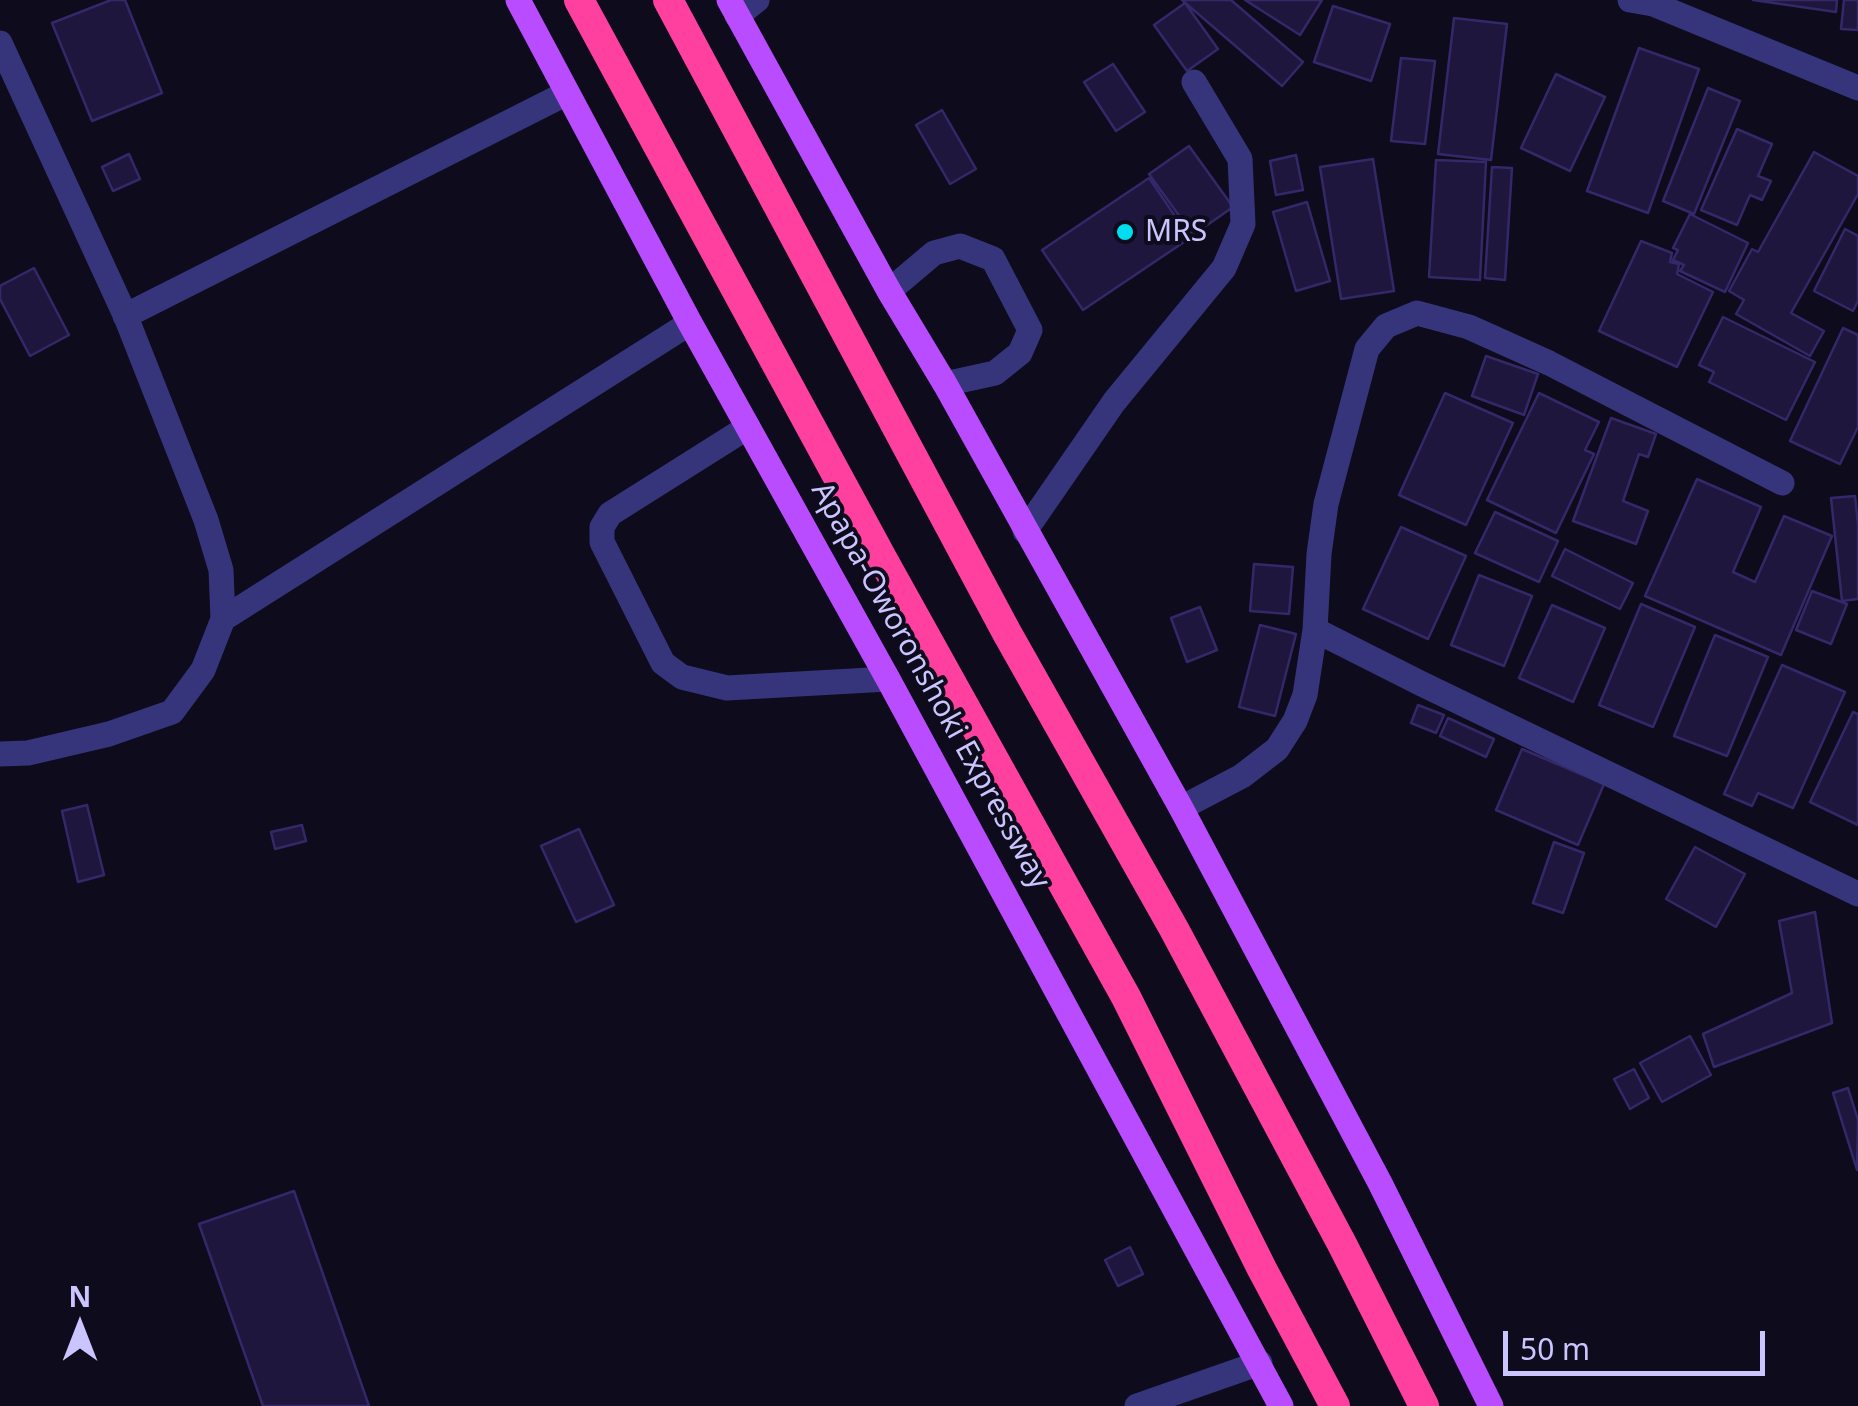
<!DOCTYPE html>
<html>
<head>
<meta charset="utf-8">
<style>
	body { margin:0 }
	#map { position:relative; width:1858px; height:1406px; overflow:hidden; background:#0d0b1c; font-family:"Noto Sans",sans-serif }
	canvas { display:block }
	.north { position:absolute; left:30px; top:1276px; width:100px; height:100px; -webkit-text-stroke:8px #0d0b1c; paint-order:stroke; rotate:0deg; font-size:28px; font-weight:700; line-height:40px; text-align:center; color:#cbc5ff }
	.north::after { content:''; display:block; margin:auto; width:35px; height:45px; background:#cbc5ff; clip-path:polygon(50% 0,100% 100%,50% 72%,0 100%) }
	.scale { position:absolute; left:1503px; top:1331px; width:262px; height:45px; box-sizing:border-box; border:5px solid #cbc5ff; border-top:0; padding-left:12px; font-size:30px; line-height:35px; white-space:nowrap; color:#cbc5ff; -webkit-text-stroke:8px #0d0b1c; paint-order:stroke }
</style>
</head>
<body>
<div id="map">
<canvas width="1858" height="1406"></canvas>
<div class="north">N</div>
<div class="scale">50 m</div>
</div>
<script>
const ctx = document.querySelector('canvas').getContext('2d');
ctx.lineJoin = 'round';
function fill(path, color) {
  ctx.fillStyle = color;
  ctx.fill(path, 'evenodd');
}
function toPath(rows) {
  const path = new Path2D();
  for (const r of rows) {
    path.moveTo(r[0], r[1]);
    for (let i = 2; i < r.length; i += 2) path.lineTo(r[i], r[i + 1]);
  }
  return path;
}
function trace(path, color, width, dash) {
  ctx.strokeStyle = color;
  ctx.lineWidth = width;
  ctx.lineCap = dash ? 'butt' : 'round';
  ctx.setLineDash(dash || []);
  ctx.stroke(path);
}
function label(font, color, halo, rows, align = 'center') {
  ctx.font = font + ' "Noto Sans",sans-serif';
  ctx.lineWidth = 8;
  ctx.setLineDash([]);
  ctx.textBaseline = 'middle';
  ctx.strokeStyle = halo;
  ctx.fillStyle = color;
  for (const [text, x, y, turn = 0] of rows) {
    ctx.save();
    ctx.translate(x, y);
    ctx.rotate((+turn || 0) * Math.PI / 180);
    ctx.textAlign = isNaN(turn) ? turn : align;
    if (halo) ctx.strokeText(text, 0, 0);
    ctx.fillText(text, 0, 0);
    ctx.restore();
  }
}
const building = toPath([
	[111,0,125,0,162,93,92,121,52,23,111,0],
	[1182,0,1231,0,1303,62,1282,86,1182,0],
	[1245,0,1322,0,1300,35,1245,0],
	[1753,0,1837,0,1836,12,1753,0],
	[1844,0,1858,0,1858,30,1841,29,1844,0],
	[1185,3,1218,49,1187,71,1154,25,1185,3],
	[1333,6,1390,24,1371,81,1314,62,1333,6],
	[1454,18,1507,24,1491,160,1438,154,1454,18],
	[1639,48,1699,69,1648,213,1587,191,1639,48],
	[1401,58,1435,61,1425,144,1391,141,1401,58],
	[1113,64,1145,112,1116,131,1084,82,1113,64],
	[1556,74,1605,97,1570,171,1521,148,1556,74],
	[1708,88,1740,101,1694,214,1663,201,1708,88],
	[942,110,976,169,950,184,916,125,942,110],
	[1737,129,1772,144,1758,176,1771,181,1762,200,1750,195,1737,225,1701,210,1737,129],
	[1189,146,1233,207,1193,235,1149,174,1189,146],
	[1814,152,1858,176,1858,194,1791,313,1824,331,1810,356,1736,314,1744,300,1729,291,1752,249,1758,252,1814,152],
	[129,154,140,179,113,191,102,167,129,154],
	[1296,155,1303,190,1276,195,1270,161,1296,155],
	[1373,159,1394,291,1341,299,1320,167,1373,159],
	[1436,160,1486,162,1480,280,1429,277,1436,160],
	[1492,167,1512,168,1505,280,1485,278,1492,167],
	[1149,178,1190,238,1083,310,1042,250,1149,178],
	[1307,202,1330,281,1296,291,1273,212,1307,202],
	[1690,214,1748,243,1725,292,1680,271,1684,265,1673,260,1678,250,1673,248,1690,214],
	[1845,229,1858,236,1858,301,1853,311,1814,291,1845,229],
	[1641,241,1672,253,1670,262,1679,264,1677,274,1713,292,1677,367,1599,331,1641,241],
	[34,268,69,335,30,356,0,299,0,286,34,268],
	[1723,317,1815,362,1786,420,1709,382,1714,372,1699,365,1723,317],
	[1843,328,1858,335,1858,427,1840,464,1790,441,1843,328],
	[1486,356,1538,374,1524,415,1472,396,1486,356],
	[1445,393,1513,423,1466,525,1399,495,1445,393],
	[1539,393,1599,422,1585,450,1594,454,1556,533,1487,500,1539,393],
	[1611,418,1656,434,1648,457,1639,454,1623,501,1648,511,1636,544,1573,521,1611,418],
	[1697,479,1761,507,1733,572,1755,582,1784,516,1832,536,1781,655,1645,596,1697,479],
	[1855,496,1858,524,1858,599,1842,601,1831,498,1855,496],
	[1495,512,1558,541,1539,582,1475,553,1495,512],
	[1401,527,1466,556,1428,639,1363,609,1401,527],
	[1565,549,1633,583,1620,609,1552,576,1565,549],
	[1254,564,1293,567,1289,614,1250,611,1254,564],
	[1479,575,1532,596,1504,666,1451,645,1479,575],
	[1812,591,1847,604,1831,644,1796,630,1812,591],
	[1641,604,1695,627,1653,727,1599,705,1641,604],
	[1552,605,1605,628,1573,702,1519,678,1552,605],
	[1200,607,1217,650,1187,662,1171,618,1200,607],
	[1260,625,1296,634,1275,716,1239,707,1260,625],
	[1715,635,1768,657,1727,756,1674,736,1715,635],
	[1782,665,1845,692,1793,808,1758,793,1752,806,1724,794,1782,665],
	[1418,705,1444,715,1436,733,1411,723,1418,705],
	[1853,712,1858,714,1858,825,1810,802,1853,712],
	[1448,718,1494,739,1486,757,1440,736,1448,718],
	[1522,749,1604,784,1578,845,1496,810,1522,749],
	[87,805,104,875,78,882,62,811,87,805],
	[302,825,306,841,275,849,271,832,302,825],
	[579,829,614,905,576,922,541,846,579,829],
	[1554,842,1584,853,1563,913,1533,903,1554,842],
	[1695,847,1745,874,1716,927,1666,899,1695,847],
	[1815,912,1832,1023,1714,1067,1703,1034,1792,993,1779,921,1815,912],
	[1690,1036,1711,1075,1662,1102,1640,1063,1690,1036],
	[1634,1069,1649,1098,1630,1109,1614,1079,1634,1069],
	[1848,1088,1858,1120,1857,1170,1833,1093,1848,1088],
	[294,1191,369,1406,263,1406,199,1224,294,1191],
	[1130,1247,1143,1274,1118,1286,1105,1260,1130,1247]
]);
fill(building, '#1e163d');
trace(building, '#342869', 2.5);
trace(toPath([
	[1630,0,1653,4,1858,88],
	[737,16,757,0],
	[0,43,126,317,206,520,221,570,223,619,203,670,172,712,109,734,28,753,0,754],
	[889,291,934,253,960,246,993,259,1030,330,1020,353,995,373,945,384],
	[125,316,567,93],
	[748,427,610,514,602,527,602,542,663,663,682,677,727,688,888,679],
	[1025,531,1114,402,1224,268,1243,224,1240,159,1194,82],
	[223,619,690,323],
	[1315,630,1422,684,1858,894],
	[1181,808,1242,776,1277,749,1295,721,1305,695,1315,630,1319,554,1326,504,1367,349,1386,326,1417,313,1469,327,1549,363,1782,483],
	[1137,1406,1260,1363]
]), '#36357c', 25);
trace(toPath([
	[518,0,690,323,888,679,1281,1406],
	[729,0,889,291,945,384,1181,808,1380,1183,1491,1406]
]), '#b94cff', 25);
trace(toPath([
	[579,0,883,560,1126,997,1262,1269,1335,1406],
	[668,0,1007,633,1174,929,1342,1244,1424,1406]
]), '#ff409f', 30);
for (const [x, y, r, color] of [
	[1125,232,10,"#00ddf0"]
]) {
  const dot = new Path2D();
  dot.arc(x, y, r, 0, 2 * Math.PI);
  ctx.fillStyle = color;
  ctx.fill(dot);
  trace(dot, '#0d0b1c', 4);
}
label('30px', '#cbc5ff', '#0d0b1c', [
	["MRS",1145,232]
], 'left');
label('30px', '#cbc5ff', '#0d0b1c', [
	["Apapa-Oworonshoki Expressway",930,686,61]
]);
</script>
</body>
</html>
